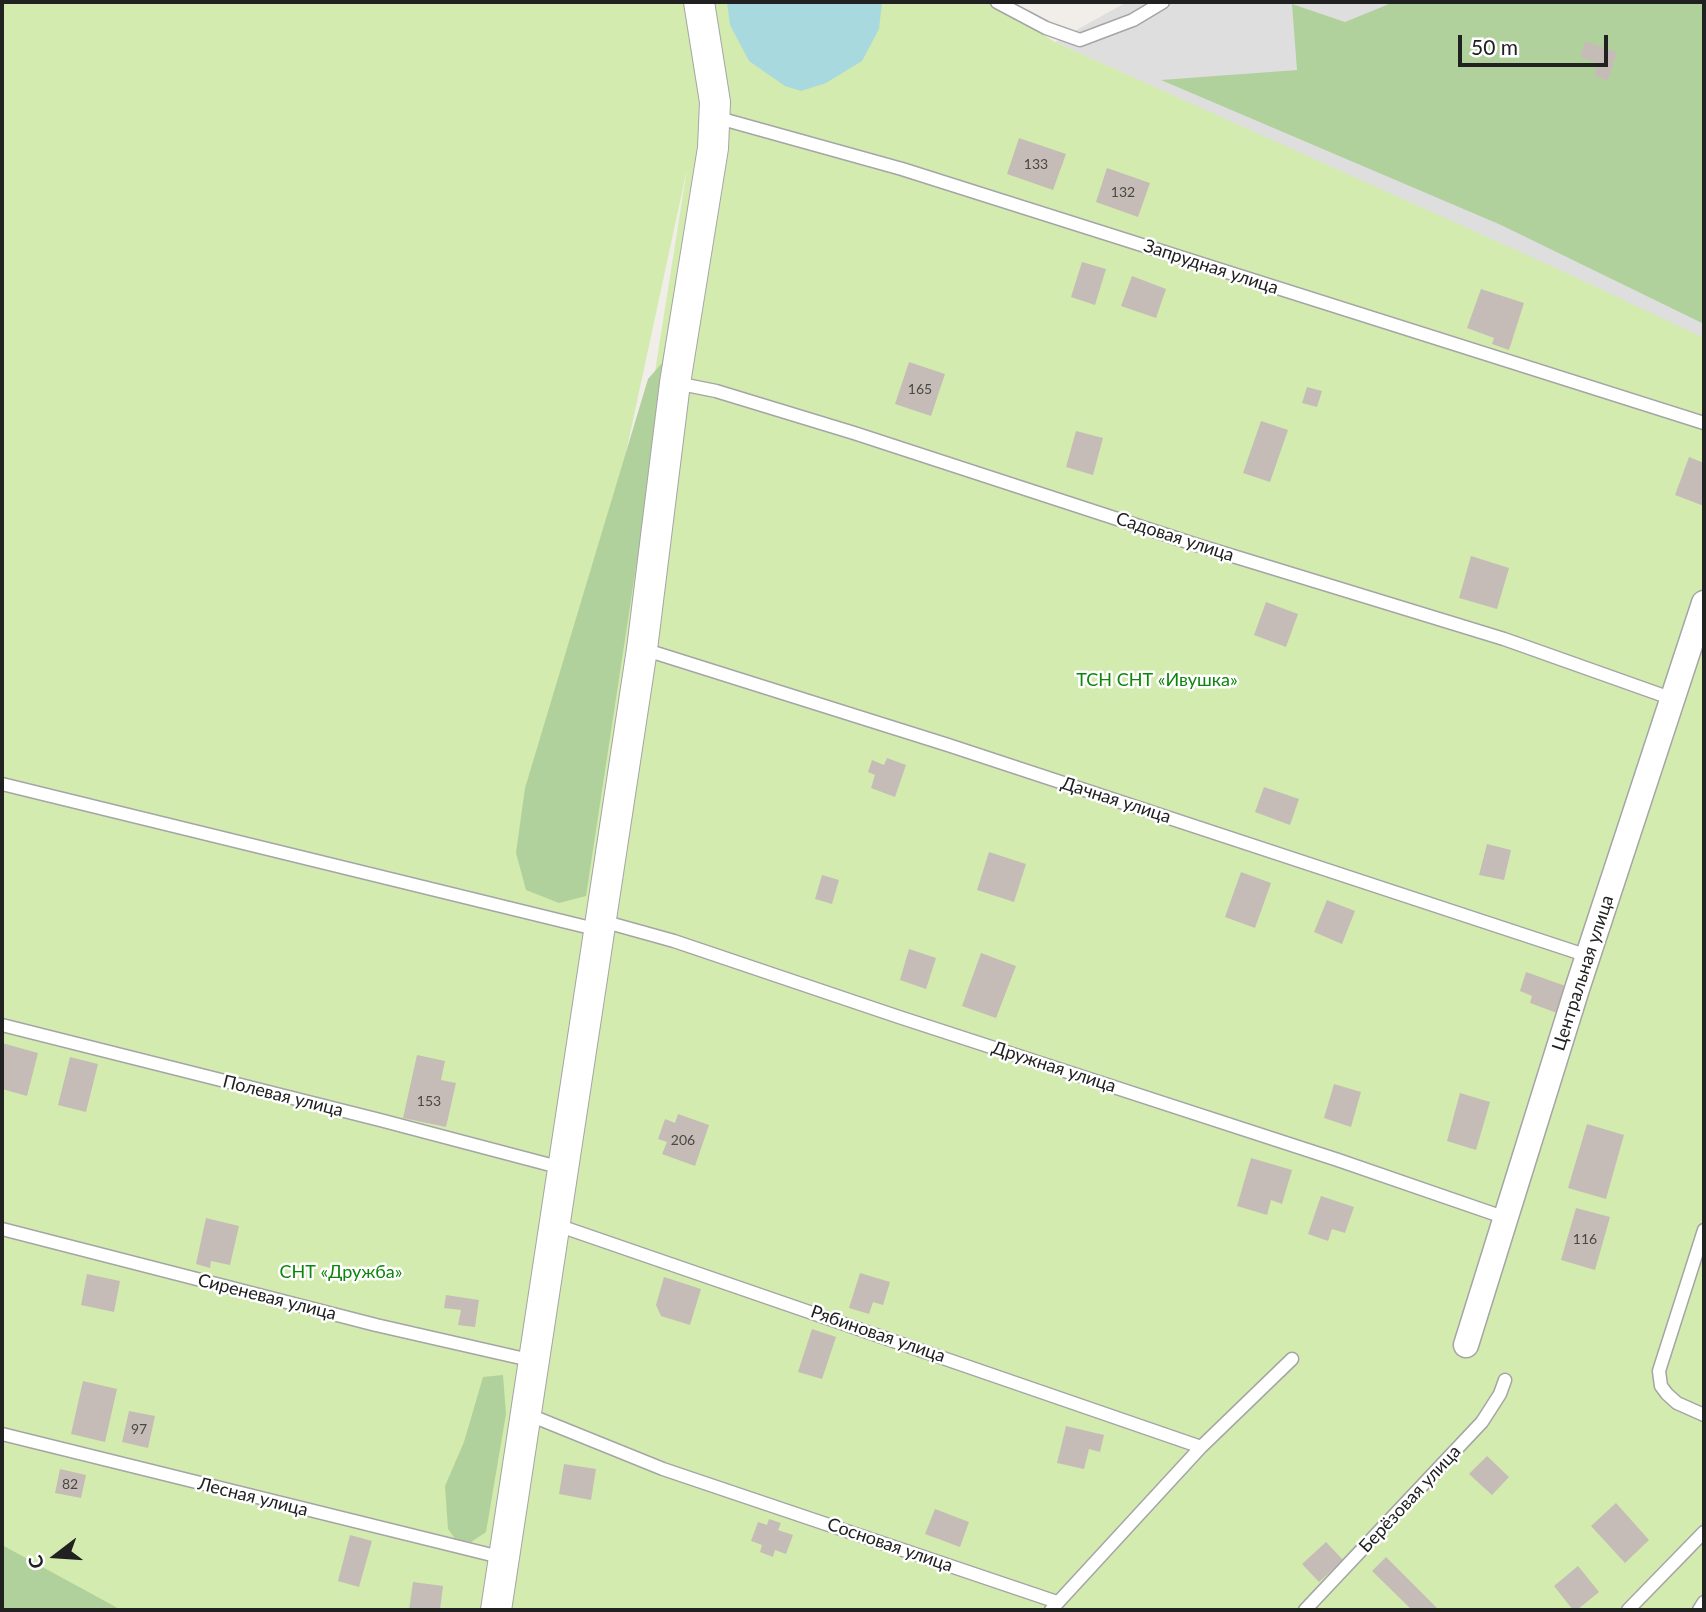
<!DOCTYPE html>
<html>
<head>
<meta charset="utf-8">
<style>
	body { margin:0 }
	#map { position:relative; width:1706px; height:1612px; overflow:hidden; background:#f1ede8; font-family:Lato,sans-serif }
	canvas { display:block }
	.frame { position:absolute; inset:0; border:4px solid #212121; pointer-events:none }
	.north { position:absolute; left:21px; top:1521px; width:70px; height:70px; -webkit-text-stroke:5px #fff; paint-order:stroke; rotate:253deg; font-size:19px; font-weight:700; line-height:28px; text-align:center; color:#212121 }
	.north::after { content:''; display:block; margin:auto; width:24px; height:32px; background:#212121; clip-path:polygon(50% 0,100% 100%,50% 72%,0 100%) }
	.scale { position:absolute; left:1458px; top:35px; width:150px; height:32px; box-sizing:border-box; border:4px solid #212121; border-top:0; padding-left:9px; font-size:21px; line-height:24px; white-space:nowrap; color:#212121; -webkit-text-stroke:5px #fff; paint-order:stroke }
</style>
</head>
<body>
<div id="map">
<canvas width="1706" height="1612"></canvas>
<div class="frame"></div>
<div class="north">С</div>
<div class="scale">50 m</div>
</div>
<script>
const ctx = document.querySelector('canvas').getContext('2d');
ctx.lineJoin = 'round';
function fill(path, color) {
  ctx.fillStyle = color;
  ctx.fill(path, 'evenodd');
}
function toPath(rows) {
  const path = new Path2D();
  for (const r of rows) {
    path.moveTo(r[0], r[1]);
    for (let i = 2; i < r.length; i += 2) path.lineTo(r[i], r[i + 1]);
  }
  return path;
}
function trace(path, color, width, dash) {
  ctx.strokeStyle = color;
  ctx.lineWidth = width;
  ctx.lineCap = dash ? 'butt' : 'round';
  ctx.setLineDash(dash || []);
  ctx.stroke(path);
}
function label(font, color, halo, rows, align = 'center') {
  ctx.font = font + ' Lato,sans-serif';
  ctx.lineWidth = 5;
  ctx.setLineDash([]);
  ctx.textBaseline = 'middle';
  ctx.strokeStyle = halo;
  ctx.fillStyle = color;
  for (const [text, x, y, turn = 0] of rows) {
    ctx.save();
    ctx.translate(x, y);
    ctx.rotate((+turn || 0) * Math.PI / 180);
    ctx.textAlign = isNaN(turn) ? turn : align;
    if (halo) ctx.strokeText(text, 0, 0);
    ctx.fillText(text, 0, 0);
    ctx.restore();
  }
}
fill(toPath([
	[1127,2,1704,2,1704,338,1055,42]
]), '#dfdede');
fill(toPath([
	[2,2,990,2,1055,42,1560,270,1704,338,1704,1610,2,1610],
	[687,169,639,473,546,824]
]), '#d3ebae');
fill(toPath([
	[1394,2,1704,2,1704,324,1501,225,1161,80,1297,70,1292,4,1345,22],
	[687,251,660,409,586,896,559,903,526,890,516,853,525,788,648,379,662,363,680,254],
	[503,1375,506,1414,486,1532,471,1542,456,1540,448,1529,445,1486,464,1442,483,1377],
	[2,1545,114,1606,120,1610,2,1610]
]), '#b1d19c');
fill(toPath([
	[727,2,882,2,879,29,862,61,826,83,801,91,785,86,749,61,730,25]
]), '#a8d9df');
fill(toPath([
	[1585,41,1617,52,1608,80,1594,76,1598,63,1580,57],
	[1019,138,1066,154,1053,190,1007,174],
	[1107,168,1150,183,1138,217,1096,202],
	[1082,262,1106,269,1095,305,1071,297],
	[1132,276,1166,289,1156,318,1121,306],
	[1481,289,1524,303,1509,350,1492,344,1494,338,1467,328],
	[909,362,945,374,931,416,895,404],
	[1307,387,1322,391,1317,407,1302,403],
	[1261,421,1288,430,1270,482,1243,473],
	[1076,431,1103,438,1093,475,1066,467],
	[1689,457,1704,463,1704,506,1675,495],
	[1471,556,1509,568,1497,609,1459,598],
	[1266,602,1298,614,1286,647,1254,635],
	[887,758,906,765,895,797,871,788,875,775,868,772,872,760,884,765],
	[1264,787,1299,799,1290,825,1255,812],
	[1487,844,1511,850,1504,880,1479,875],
	[989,852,1026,864,1014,902,977,890],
	[1241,872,1271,883,1255,928,1225,917],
	[822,875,839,880,832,904,815,899],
	[1327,900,1355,911,1342,944,1314,932],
	[909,949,936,958,926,989,900,980],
	[981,953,1016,966,996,1018,962,1006],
	[1526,972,1574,989,1565,1016,1530,1003,1532,996,1520,991],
	[2,1043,38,1053,27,1096,2,1089],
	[417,1055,445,1061,441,1080,456,1083,446,1127,403,1118],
	[70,1057,98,1064,86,1112,58,1105],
	[1334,1084,1361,1092,1351,1127,1324,1118],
	[1460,1093,1490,1102,1476,1150,1447,1141],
	[678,1114,709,1125,695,1166,662,1154,667,1142,658,1139,665,1119,675,1123],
	[1587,1124,1624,1135,1606,1199,1568,1188],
	[1251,1158,1292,1170,1282,1204,1271,1200,1267,1215,1237,1206],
	[1321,1196,1354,1207,1345,1233,1332,1229,1328,1241,1308,1234],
	[1576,1208,1610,1217,1595,1270,1561,1260],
	[206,1218,239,1226,230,1265,211,1261,210,1268,196,1264],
	[860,1273,890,1282,883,1305,873,1302,869,1314,849,1308],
	[87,1274,120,1281,114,1312,81,1305],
	[664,1277,701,1289,690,1325,661,1316,656,1305],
	[446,1295,479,1300,475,1327,458,1325,461,1310,444,1308],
	[812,1329,836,1337,822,1379,798,1372],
	[83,1381,117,1389,105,1442,71,1434],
	[129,1411,155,1416,148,1448,122,1442],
	[1066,1426,1104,1435,1100,1452,1089,1449,1084,1469,1057,1463],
	[1487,1456,1509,1477,1492,1495,1469,1474],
	[564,1464,596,1469,591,1500,559,1494],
	[60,1469,86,1475,81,1498,55,1493],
	[1616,1503,1649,1540,1625,1563,1591,1526],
	[935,1509,969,1522,960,1547,925,1534],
	[769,1519,781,1523,778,1530,793,1535,786,1554,775,1550,773,1557,760,1552,762,1545,751,1541,758,1522,767,1525],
	[350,1535,372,1541,359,1587,338,1581],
	[1326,1542,1343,1560,1319,1582,1302,1564],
	[1386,1557,1439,1610,1412,1610,1372,1571],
	[1578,1566,1599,1592,1577,1610,1573,1610,1554,1586],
	[413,1582,443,1586,440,1610,409,1610]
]), '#c6bcb7');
const service = toPath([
	[997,2,1046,28,1080,40,1133,20,1163,2],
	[715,117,902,169,1704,423],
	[676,383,716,391,854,433,1197,545,1504,639,1673,699],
	[643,649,948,745,1588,956],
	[2,784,599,930],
	[602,921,674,941,899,1017,1338,1160,1506,1218],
	[2,1025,380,1120,562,1168],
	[554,1224,1201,1447],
	[2,1229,376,1325,534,1361],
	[1704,1230,1659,1371,1661,1386,1667,1394,1677,1403,1704,1415],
	[527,1414,663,1469,1057,1602],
	[2,1434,504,1558],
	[1051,1610,1201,1447,1292,1359],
	[1305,1610,1482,1422,1500,1394,1505,1380],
	[1628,1610,1704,1532],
	[1699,1610,1704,1602]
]);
const minor = toPath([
	[1466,1345,1577,989,1704,603]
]);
const tertiary = toPath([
	[496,1610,642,649,675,383,713,148,715,102,699,2]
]);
trace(service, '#a5a5a5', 15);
trace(minor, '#a5a5a5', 27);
trace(tertiary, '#a5a5a5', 32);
trace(service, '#fff', 12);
trace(minor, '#fff', 24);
trace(tertiary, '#fff', 30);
label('14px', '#4a4846', null, [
	["133",1036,164],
	["132",1123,192],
	["165",920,389],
	["153",429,1101],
	["206",683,1140],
	["116",1585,1239],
	["97",139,1429],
	["82",70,1484]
]);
label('18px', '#212121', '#fff', [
	["Запрудная улица",1211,267,18],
	["Садовая улица",1175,537,18],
	["Дачная улица",1116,800,18],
	["Центральная улица",1583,973,-72],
	["Дружная улица",1054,1067,18],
	["Полевая улица",283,1096,14],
	["Сиреневая улица",267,1297,14],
	["Рябиновая улица",878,1334,19],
	["Лесная улица",253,1497,14],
	["Берёзовая улица",1410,1499,-47],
	["Сосновая улица",890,1545,19]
]);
label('18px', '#0d840b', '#fff', [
	["ТСН СНТ «Ивушка»",1157,680],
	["СНТ «Дружба»",341,1272]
]);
</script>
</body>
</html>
